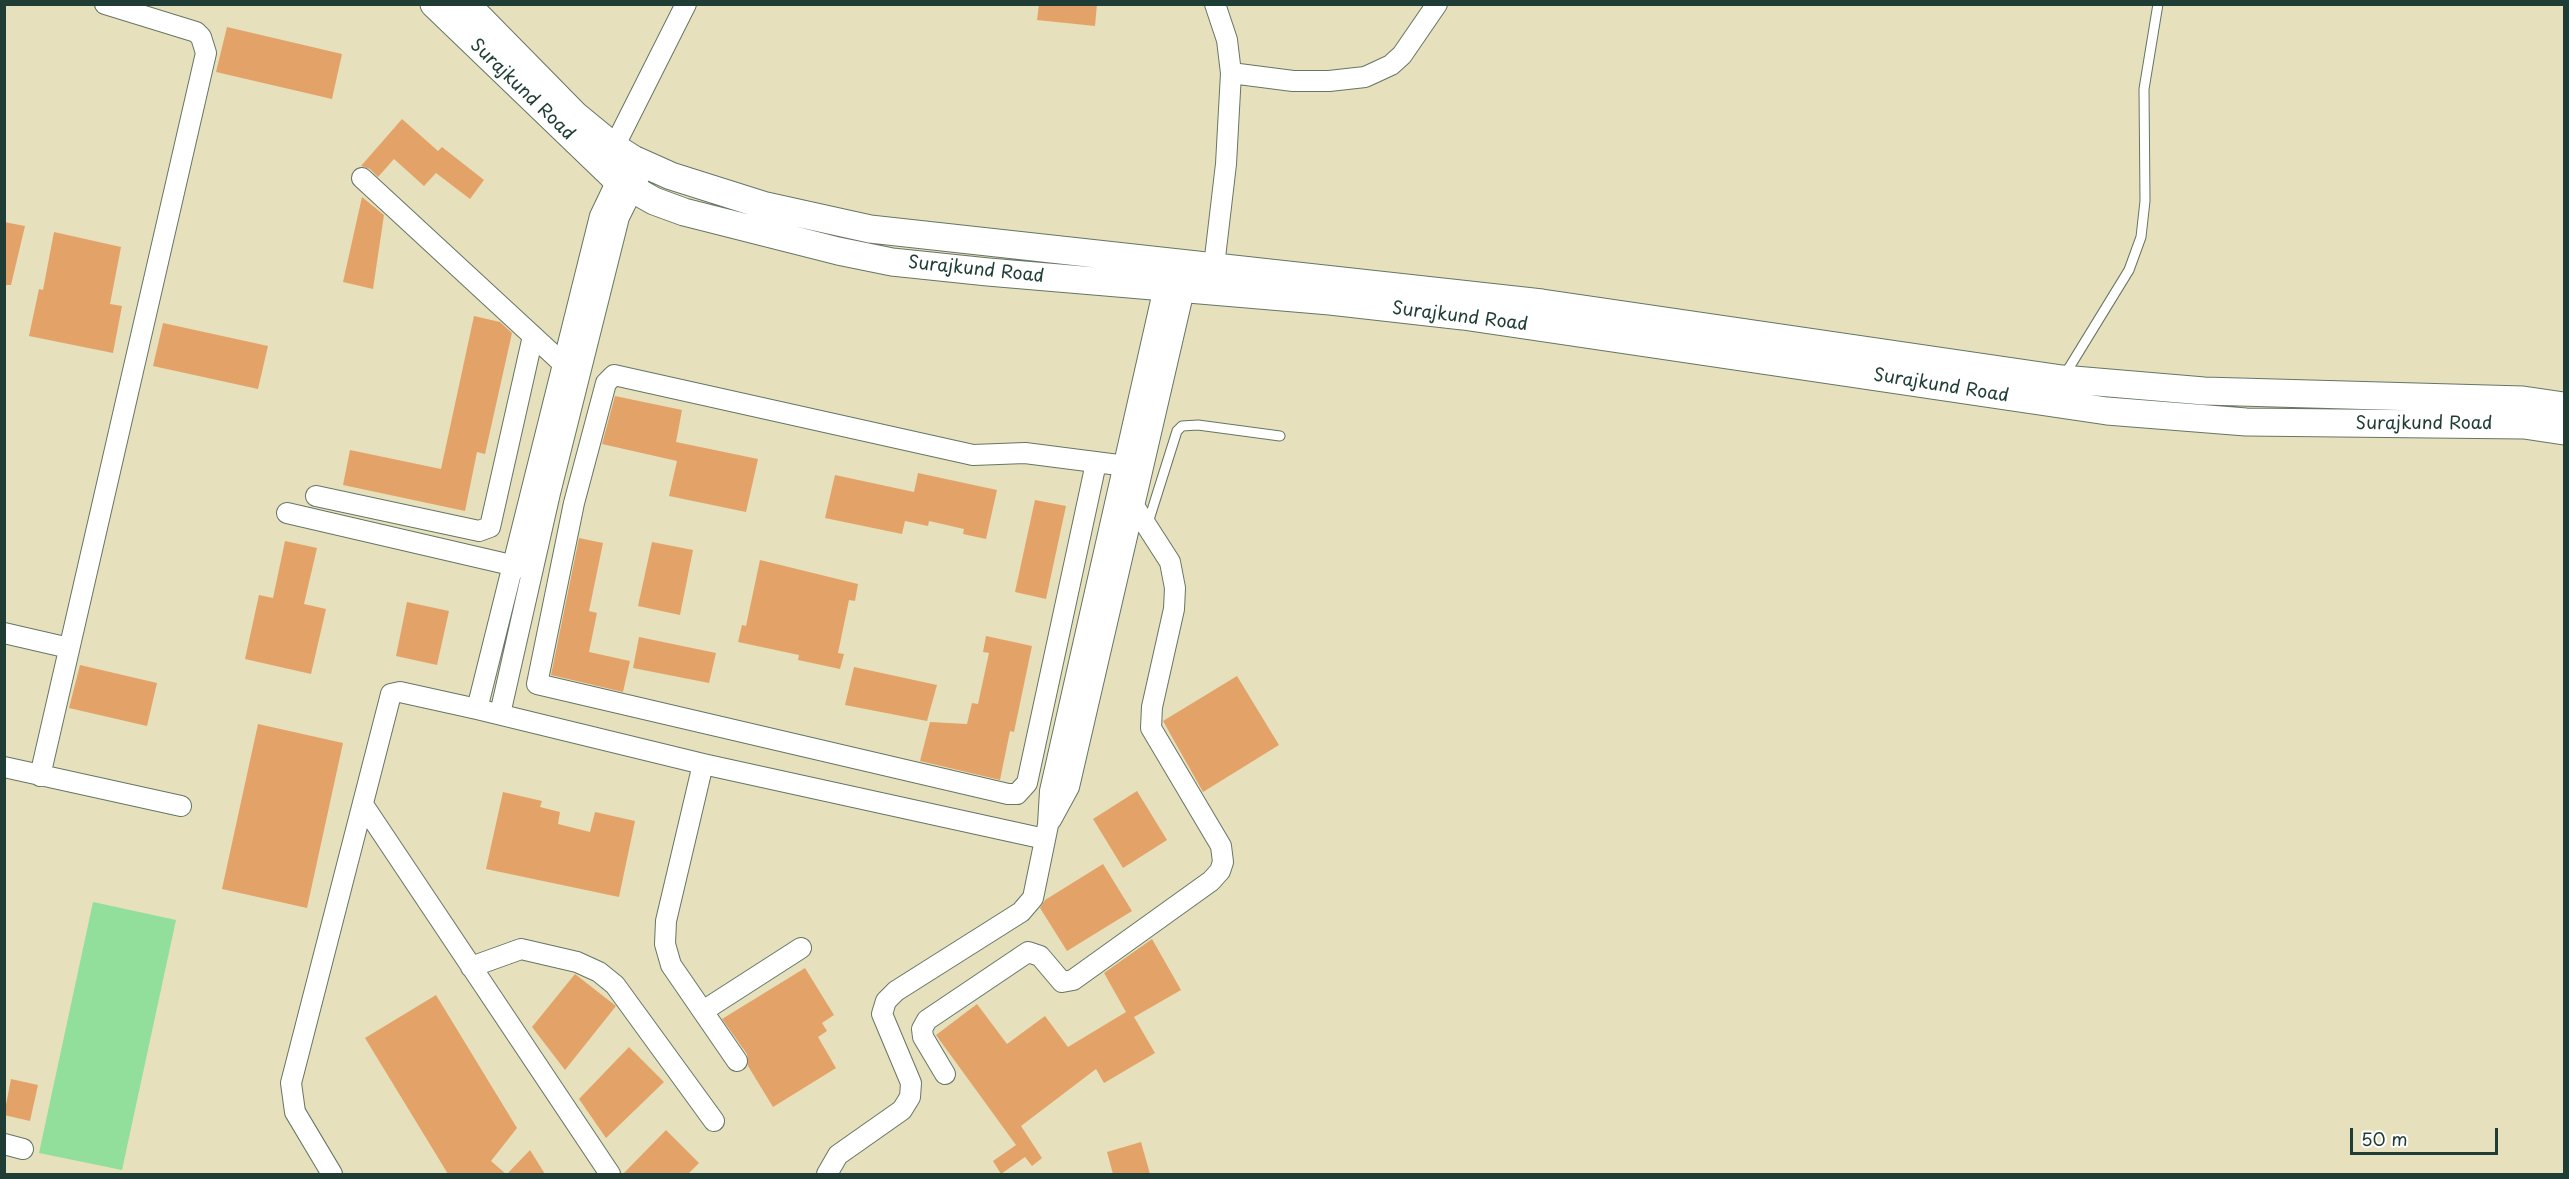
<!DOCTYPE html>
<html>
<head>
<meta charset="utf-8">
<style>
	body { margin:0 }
	#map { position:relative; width:2569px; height:1179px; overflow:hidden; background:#e6e0bc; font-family:"Playpen Sans",sans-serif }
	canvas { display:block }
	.frame { position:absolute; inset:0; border:6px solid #1f3d34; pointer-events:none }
	.scale { position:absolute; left:2350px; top:1128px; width:148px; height:27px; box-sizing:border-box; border:3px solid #1f3d34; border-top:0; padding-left:8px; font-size:18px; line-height:21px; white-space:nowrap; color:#1f3d34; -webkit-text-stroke:4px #fff; paint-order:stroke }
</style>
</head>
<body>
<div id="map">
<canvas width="2569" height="1179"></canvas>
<div class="frame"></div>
<div class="scale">50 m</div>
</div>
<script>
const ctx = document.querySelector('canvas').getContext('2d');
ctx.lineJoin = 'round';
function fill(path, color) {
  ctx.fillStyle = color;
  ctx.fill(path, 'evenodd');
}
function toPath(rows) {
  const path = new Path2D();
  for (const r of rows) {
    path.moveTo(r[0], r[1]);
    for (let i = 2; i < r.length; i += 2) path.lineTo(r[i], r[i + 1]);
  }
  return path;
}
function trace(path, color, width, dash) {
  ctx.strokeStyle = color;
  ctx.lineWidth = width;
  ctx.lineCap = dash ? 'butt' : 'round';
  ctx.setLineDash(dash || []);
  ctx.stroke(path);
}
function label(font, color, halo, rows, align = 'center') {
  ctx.font = font + ' "Playpen Sans",sans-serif';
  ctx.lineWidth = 5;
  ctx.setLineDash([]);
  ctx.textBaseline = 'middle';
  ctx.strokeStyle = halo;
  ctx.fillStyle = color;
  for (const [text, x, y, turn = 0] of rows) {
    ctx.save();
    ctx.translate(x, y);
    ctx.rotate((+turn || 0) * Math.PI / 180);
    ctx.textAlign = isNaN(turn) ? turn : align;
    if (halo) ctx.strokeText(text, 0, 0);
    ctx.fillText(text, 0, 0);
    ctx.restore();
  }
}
fill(toPath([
	[93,902,176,920,122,1170,39,1153]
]), '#92de9b');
fill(toPath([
	[1039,4,1097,4,1095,26,1037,20],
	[227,27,342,54,332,99,216,72],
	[402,119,438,151,442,147,484,180,470,199,436,173,424,186,394,159,378,177,370,169,361,166],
	[362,197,384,215,373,289,343,282],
	[4,222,25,226,11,285,4,285],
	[54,232,121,247,110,304,122,306,113,353,29,336,39,289,43,290],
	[474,316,500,322,512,333,485,454,477,452,465,511,343,485,350,450,441,469],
	[163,323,268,346,258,389,153,366],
	[615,396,682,410,676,442,758,459,746,512,669,496,677,461,602,444],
	[918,473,997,490,986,539,963,534,964,529,929,521,928,526,905,521,902,534,825,518,835,475,914,492],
	[1035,500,1066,506,1046,599,1015,592],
	[579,538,603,543,589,611,597,613,589,652,630,661,623,692,551,675],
	[285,541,317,548,304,604,326,609,311,674,245,659,259,595,273,598],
	[652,542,693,550,680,615,638,606],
	[760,560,858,584,855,601,849,600,838,653,844,654,840,669,798,660,799,655,738,642,742,625,746,626],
	[407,602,449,611,437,665,396,656],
	[986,636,1032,646,1014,732,1010,731,1000,780,920,761,930,722,967,724,972,703,978,704,989,653,983,652],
	[639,637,716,653,709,683,633,668],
	[80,665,157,683,147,726,69,708],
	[854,667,937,685,927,721,845,705],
	[1237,676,1279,745,1203,792,1163,721],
	[258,724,343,743,307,908,222,889],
	[1137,791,1167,840,1123,868,1093,819],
	[503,792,542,801,540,807,560,812,558,824,590,832,595,812,635,821,619,897,486,869],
	[1103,864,1132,911,1067,951,1040,908,1045,900],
	[1152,939,1181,990,1134,1017,1155,1053,1104,1083,1096,1069,1021,1126,1042,1158,1032,1166,1025,1157,1001,1174,993,1161,1016,1145,936,1035,977,1004,1007,1044,1045,1016,1068,1047,1126,1012,1104,973],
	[805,968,834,1015,822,1023,827,1031,818,1037,836,1068,773,1107,748,1066,747,1054,722,1019],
	[575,974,616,1006,565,1070,532,1027],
	[436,995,517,1128,491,1161,506,1174,448,1174,365,1038],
	[629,1047,664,1082,606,1138,579,1099],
	[11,1079,38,1085,30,1121,4,1115],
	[666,1130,699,1163,688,1174,623,1174],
	[1141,1142,1150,1174,1113,1174,1107,1152],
	[530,1150,545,1174,507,1174]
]), '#e3a368');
const service = toPath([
	[2064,376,2129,270,2141,237,2145,201,2144,89,2158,4],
	[1147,526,1177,431,1182,426,1198,425,1280,436]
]);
const minor = toPath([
	[1231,73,1293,81,1329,81,1365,77,1391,65,1402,55,1437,4],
	[614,147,686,4],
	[362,178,572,372],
	[1214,266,1226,164,1231,73,1227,40,1215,4],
	[1096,463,1027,783,1017,794,1008,794,537,684,574,503,606,383,614,375,973,455,1025,453,1142,468],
	[316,496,479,531,490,527,533,336],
	[287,513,524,568],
	[4,633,69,648],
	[477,709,600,216,622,170],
	[500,714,550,493,619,217,639,177],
	[703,764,666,921,665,944,671,965,737,1061],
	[4,767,181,806],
	[40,776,206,53,201,37,196,32,105,4],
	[364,806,610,1174],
	[1051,820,1069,787,1187,277],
	[471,967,521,949,577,962,599,972,615,985,714,1121],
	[703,1011,801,948],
	[945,1074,923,1037,922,1029,927,1020,1028,952,1040,956,1062,982,1073,980,1211,881,1220,871,1223,862,1221,846,1151,728,1152,707,1174,609,1175,588,1170,562,1134,506],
	[4,1144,23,1149],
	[332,1174,295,1112,291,1083,391,694,400,692,477,709,703,764,1045,839],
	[827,1174,838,1155,902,1110,910,1097,911,1083,882,1014,886,1001,896,991,1021,912,1033,898,1048,825,1050,791,1167,274]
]);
const secondary = toPath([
	[434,4,617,180,654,201,684,212,838,251,892,262,988,272,1330,301,1463,316,2107,411,2246,422,2524,425,2564,431],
	[466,4,575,115,614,147,633,159,671,176,766,206,870,229,1542,303,2062,379,2204,391,2523,400,2564,406]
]);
trace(service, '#657664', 11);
trace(minor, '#657664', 22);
trace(secondary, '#657664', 29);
trace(service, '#fff', 9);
trace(minor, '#fff', 20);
trace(secondary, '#fff', 27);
label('18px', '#1f3d34', '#fff', [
	["Surajkund Road",522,90,44],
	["Surajkund Road",976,270,6],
	["Surajkund Road",1460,317,7],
	["Surajkund Road",1941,386,9],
	["Surajkund Road",2424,424]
]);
</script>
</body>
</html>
